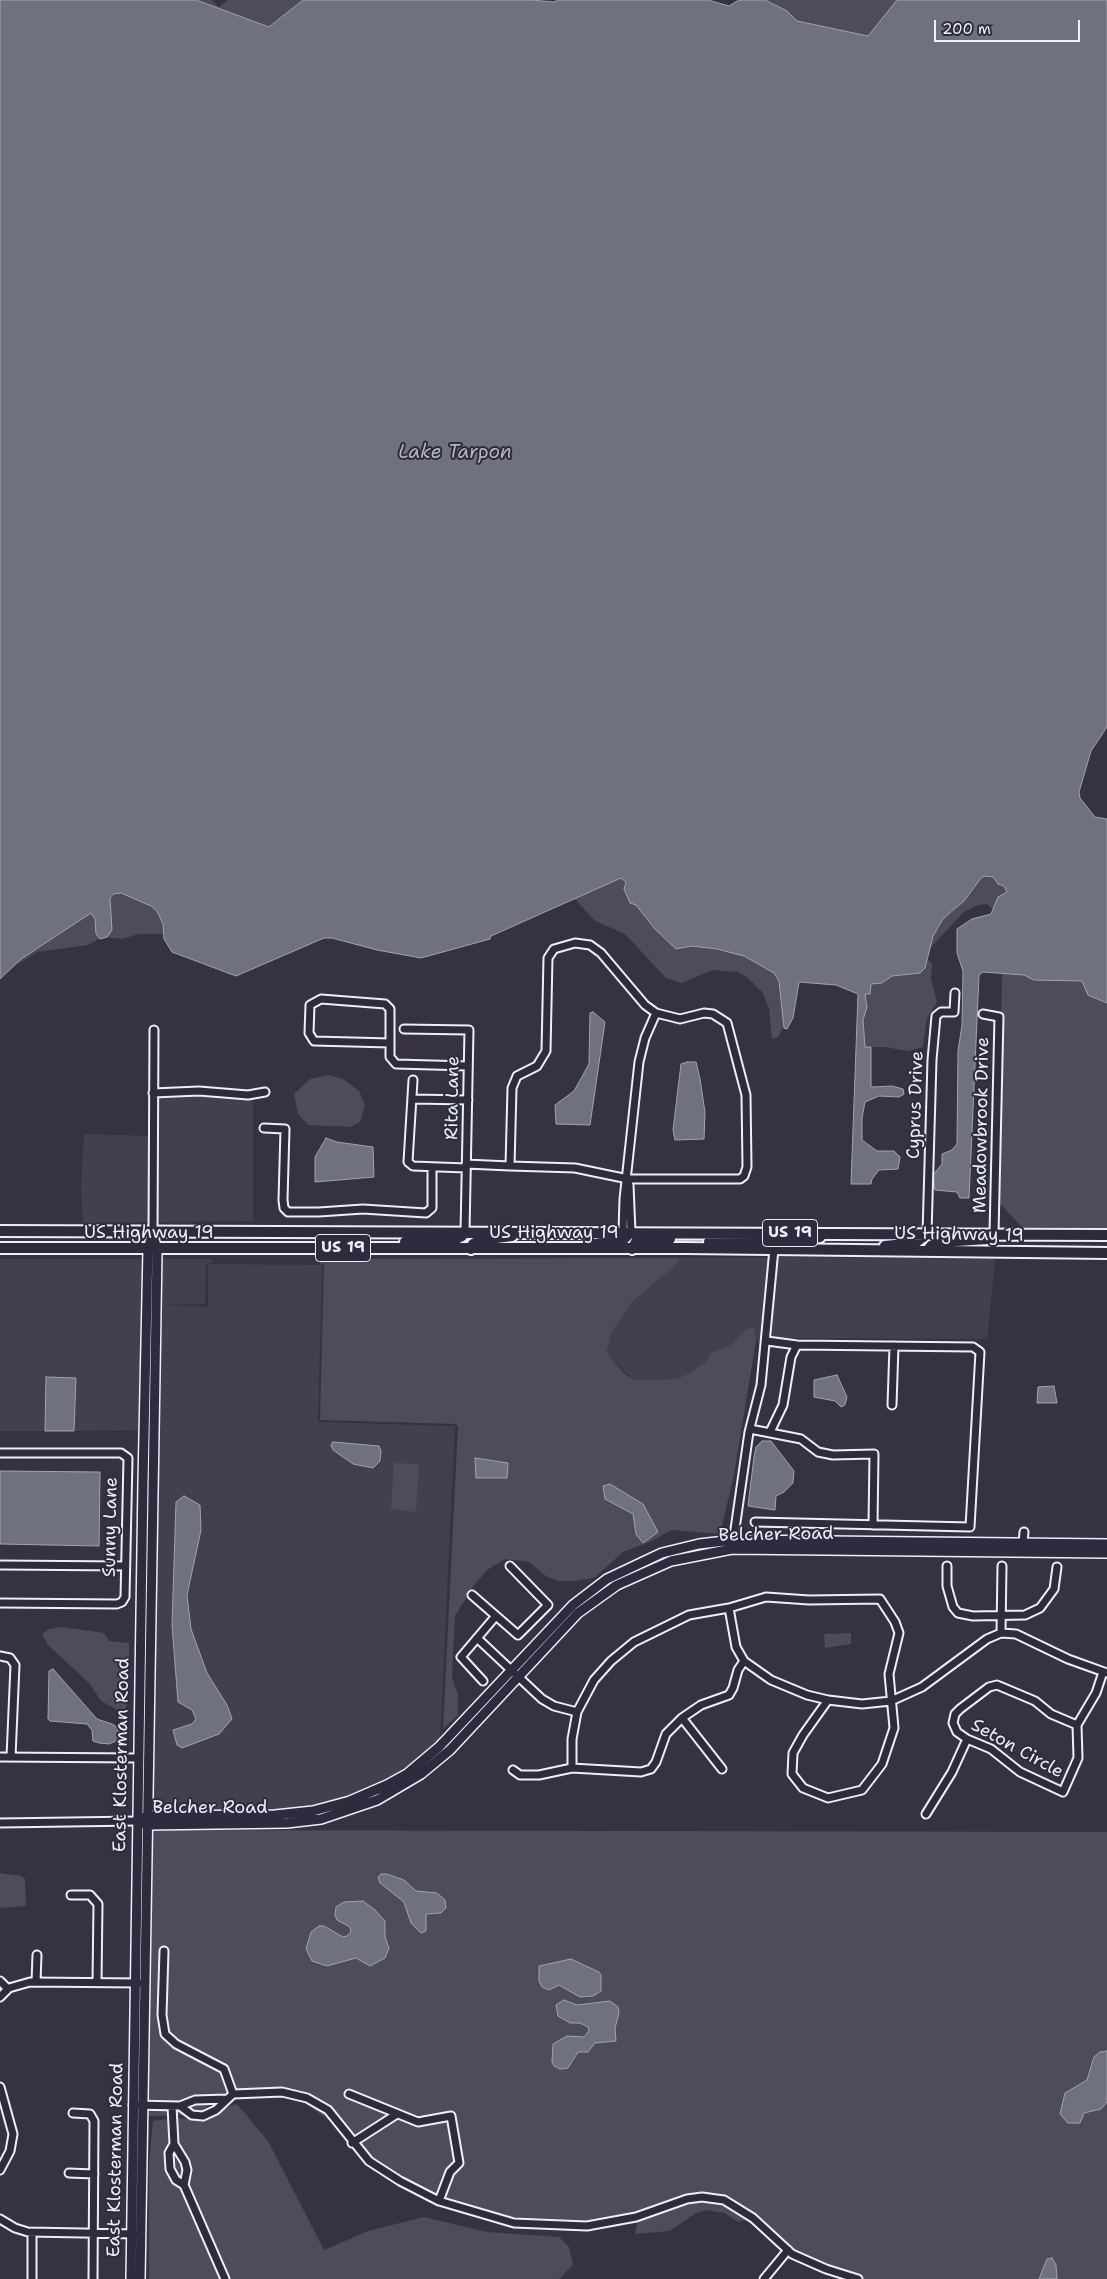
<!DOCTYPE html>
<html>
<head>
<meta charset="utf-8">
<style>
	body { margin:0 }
	#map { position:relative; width:1107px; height:2279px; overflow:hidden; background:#363244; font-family:"Shantell Sans",sans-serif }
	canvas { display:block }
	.scale { position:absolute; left:934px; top:20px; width:146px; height:22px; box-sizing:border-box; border:2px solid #e8f1f8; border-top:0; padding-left:6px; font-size:15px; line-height:18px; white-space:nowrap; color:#e8f1f8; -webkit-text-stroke:4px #2f2a3d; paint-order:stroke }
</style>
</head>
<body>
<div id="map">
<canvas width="1107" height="2279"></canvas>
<div class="scale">200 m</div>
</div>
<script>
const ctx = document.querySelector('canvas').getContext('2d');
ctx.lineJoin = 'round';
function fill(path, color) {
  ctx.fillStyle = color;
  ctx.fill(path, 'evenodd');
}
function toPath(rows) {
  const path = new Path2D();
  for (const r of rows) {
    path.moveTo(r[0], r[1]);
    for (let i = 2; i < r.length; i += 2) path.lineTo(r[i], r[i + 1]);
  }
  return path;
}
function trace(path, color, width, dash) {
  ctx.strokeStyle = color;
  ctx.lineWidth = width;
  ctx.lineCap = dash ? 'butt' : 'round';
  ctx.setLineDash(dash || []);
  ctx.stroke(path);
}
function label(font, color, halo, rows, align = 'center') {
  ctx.font = font + ' "Shantell Sans",sans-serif';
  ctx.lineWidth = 4;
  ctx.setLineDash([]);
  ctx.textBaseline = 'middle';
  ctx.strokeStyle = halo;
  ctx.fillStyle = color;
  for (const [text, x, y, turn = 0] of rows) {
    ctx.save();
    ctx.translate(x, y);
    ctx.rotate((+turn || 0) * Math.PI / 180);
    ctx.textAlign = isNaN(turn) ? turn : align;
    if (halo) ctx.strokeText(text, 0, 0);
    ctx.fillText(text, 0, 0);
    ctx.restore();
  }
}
fill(toPath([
	[150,1095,150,1222,83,1223,81,1187,84,1134,148,1136],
	[156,1095,253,1099,253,1221,156,1222],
	[776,1257,995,1259,987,1339,770,1338],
	[679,1258,770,1258,764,1340,756,1340,755,1328,742,1333,729,1346,712,1352,704,1363,684,1376,674,1379,634,1380,612,1360,607,1350,612,1332,632,1302,675,1266],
	[0,1259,145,1259,141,1430,74,1431,76,1378,47,1377,45,1431,0,1431],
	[160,1259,213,1259,213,1262,206,1264,205,1304,159,1305],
	[208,1264,322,1265,318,1422,455,1426,440,1739,425,1754,390,1779,358,1794,301,1809,162,1812,157,1811,151,1805,160,1305,208,1307]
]), '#433f51');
fill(toPath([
	[196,0,211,0,219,7,228,0,305,0,269,27,260,28,204,10],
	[765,0,906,0,885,32,836,47],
	[985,876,994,877,1008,890,996,900,994,911,987,904,978,905,964,912,931,947,926,958,932,964,931,979,937,1002,927,1018,923,1047,908,1051,885,1047,865,1047,863,1020,867,1007,862,982,919,935,949,915,964,901,981,878],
	[621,878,633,886,633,889,625,889,698,938,783,965,786,1022,778,1037,772,1039,769,1008,762,992,747,977,737,972,712,970,682,983,666,978,625,934,595,921,573,897,595,885],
	[134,890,157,911,163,922,163,934,139,934,122,939,102,937,88,945,37,952,18,964,2,965,110,892],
	[1002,967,1083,981,1107,1003,1107,1228,1022,1227,998,1202],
	[329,1075,343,1079,359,1091,365,1105,360,1122,351,1127,308,1125,298,1114,294,1094,310,1079],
	[679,1258,675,1266,632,1302,612,1332,607,1351,612,1360,626,1375,634,1380,674,1379,684,1376,704,1363,712,1352,729,1346,742,1333,752,1327,755,1328,756,1341,734,1475,720,1534,671,1530,652,1541,623,1552,594,1578,573,1581,560,1581,547,1577,529,1562,505,1559,487,1570,473,1587,455,1616,452,1677,458,1695,458,1715,443,1729,458,1426,455,1424,320,1420,324,1265,320,1263,320,1259],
	[631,1497,643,1504,650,1516,643,1543,636,1534,633,1514,606,1499],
	[394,1463,419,1464,416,1512,391,1509],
	[62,1627,104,1633,109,1641,129,1643,129,1689,125,1714,101,1701,88,1682,48,1645,42,1634,49,1629],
	[851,1633,851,1644,825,1648,824,1634],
	[153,1830,1107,1832,1107,2279,844,2279,809,2267,781,2249,746,2220,738,2222,725,2213,706,2210,696,2213,670,2231,635,2234,638,2219,610,2228,574,2231,507,2227,439,2206,384,2176,356,2153,330,2121,305,2103,286,2097,262,2095,210,2104,202,2111,188,2115,147,2116],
	[0,1873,21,1876,25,1879,26,1906,0,1908],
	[237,2104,268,2141,324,2250,368,2231,424,2217,487,2232,559,2237,569,2247,573,2265,559,2279,149,2279,149,2163,153,2121,174,2118,203,2120,220,2109]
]), '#4d4b5c');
const water = toPath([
	[0,0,196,0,269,27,303,0,531,0,554,2,558,0,708,0,729,6,739,0,765,0,787,11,797,21,868,36,897,0,1107,0,1107,727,1091,751,1079,792,1080,798,1095,817,1107,819,1107,1003,1088,995,1082,981,1034,980,1024,975,983,972,979,975,969,1198,960,1198,957,1192,935,1190,933,1175,942,1164,942,1154,952,1150,957,1144,958,1051,962,1025,963,971,957,953,957,929,972,919,991,914,998,897,1007,892,1004,886,998,884,993,877,985,876,981,878,964,901,943,919,933,936,925,968,920,973,892,976,882,983,871,984,870,994,865,994,867,1007,863,1020,865,1047,871,1047,871,1087,892,1086,903,1089,904,1094,899,1097,879,1096,865,1102,862,1118,862,1140,877,1151,894,1151,900,1157,898,1169,879,1170,872,1179,871,1184,851,1184,858,994,836,985,799,982,793,1018,787,1029,784,1028,779,981,774,973,744,956,717,949,692,946,676,949,655,929,636,905,630,903,624,889,626,882,621,878,491,936,490,939,421,958,377,950,332,938,324,938,236,976,172,952,164,939,163,924,157,911,151,906,121,893,113,894,110,898,112,930,107,937,100,939,96,934,95,919,91,913,21,959,0,979,0,0],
	[593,1012,605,1022,590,1125,556,1124,555,1105,574,1091,589,1064,590,1013,593,1012],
	[687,1062,696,1062,700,1079,705,1112,704,1139,675,1140,673,1130,681,1064,687,1062],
	[326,1138,337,1142,373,1147,374,1177,315,1182,315,1157,326,1138],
	[837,1375,847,1397,845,1405,841,1407,835,1401,814,1397,814,1380,837,1375],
	[46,1377,76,1378,74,1431,45,1431,46,1377],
	[1054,1386,1057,1403,1037,1403,1038,1387,1054,1386],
	[762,1441,771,1441,794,1471,793,1483,784,1492,776,1496,775,1510,748,1506,754,1457,756,1447,762,1441],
	[333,1442,379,1446,381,1451,380,1461,373,1468,353,1464,333,1450,331,1445,333,1442],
	[475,1458,508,1463,507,1478,476,1478,475,1458],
	[0,1471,100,1472,99,1546,0,1544,0,1471],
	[610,1484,643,1504,658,1532,643,1543,636,1534,633,1514,605,1499,603,1486,610,1484],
	[184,1496,200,1505,201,1530,187,1595,191,1629,207,1673,227,1705,232,1719,219,1734,182,1748,177,1745,173,1730,192,1724,196,1719,192,1710,178,1702,172,1625,176,1502,184,1496],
	[53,1669,97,1719,112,1724,123,1731,123,1738,109,1744,99,1743,93,1741,92,1730,87,1724,50,1721,48,1719,49,1671,53,1669],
	[381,1874,387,1874,404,1880,416,1891,437,1893,445,1900,446,1908,441,1913,426,1914,426,1931,421,1933,411,1923,404,1902,380,1883,378,1877,381,1874],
	[363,1901,375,1910,385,1921,385,1937,389,1948,385,1958,370,1966,356,1958,327,1966,312,1961,306,1949,311,1932,319,1926,324,1926,343,1937,347,1936,351,1932,350,1927,337,1920,335,1915,336,1907,344,1902,363,1901],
	[571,1959,599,1972,601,1975,601,1991,593,1996,580,1997,559,1985,549,1990,542,1987,539,1981,539,1966,571,1959],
	[564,2000,577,2005,610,2001,618,2007,619,2013,615,2028,616,2041,595,2043,588,2052,578,2052,568,2068,560,2069,554,2066,552,2062,553,2044,567,2036,584,2037,589,2031,588,2027,580,2023,570,2023,558,2016,556,2005,564,2000],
	[1107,2051,1107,2102,1101,2109,1084,2113,1080,2123,1068,2123,1060,2114,1065,2093,1087,2080,1094,2057,1100,2052,1107,2051],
	[1052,2258,1056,2265,1057,2279,1039,2279,1047,2259,1052,2258]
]);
fill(water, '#70717f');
trace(water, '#a0a4af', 1);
const minor = toPath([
	[983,1014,999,1017,994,1234],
	[404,1029,469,1030,465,1232],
	[390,1043,314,1041,309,1033,310,1005,321,999,385,1004,390,1009,390,1057,396,1064,468,1066],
	[413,1080,408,1162,413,1166,466,1168],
	[153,1093,199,1091,248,1095,265,1092],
	[413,1099,468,1100],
	[264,1128,285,1129,283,1200,284,1208,288,1212,319,1212,363,1209,426,1213,432,1208,432,1167],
	[466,1164,510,1166,575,1168,628,1179,740,1179,744,1176,747,1167,746,1095,727,1023,713,1014,704,1013,680,1019,656,1013,645,1005,601,953,590,945,575,943,554,949,548,958,546,1051,537,1066,517,1076,512,1088,510,1166],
	[629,1185,631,1232],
	[153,1232,154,1030],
	[623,1232,624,1199,639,1062,645,1038,656,1013],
	[927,1234,932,1060,936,1016,941,1012,954,1012,955,993],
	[892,1405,894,1346],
	[750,1429,801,1439,818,1452,833,1455,874,1454,873,1525],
	[770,1432,783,1405,791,1357,797,1345],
	[0,1453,121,1453,128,1458,125,1597,122,1602,117,1604,0,1603],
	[755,1522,970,1527,980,1352,973,1347,797,1345,767,1341],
	[733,1543,749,1432,761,1385,774,1249],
	[1023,1543,1024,1532],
	[0,1565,125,1566],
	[947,1566,947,1586,953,1607,958,1613,973,1616,1025,1615,1040,1608,1054,1589,1057,1567],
	[472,1595,518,1635,548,1605,510,1566],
	[729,1608,736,1647,744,1661,771,1680,807,1695,828,1700,862,1704,891,1701,922,1687,987,1639,1001,1633,1016,1634,1068,1659,1107,1673],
	[1001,1633,1002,1566],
	[477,1638,542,1699,554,1706,577,1712],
	[0,1656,10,1658,15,1665,11,1757],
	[483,1681,461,1657,495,1617],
	[682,1718,722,1769],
	[1077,1725,1051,1714,1035,1701,997,1685,989,1687,960,1709,955,1714,953,1723,957,1732,967,1739,991,1749,1020,1772,1063,1792,1078,1758,1077,1725,1096,1693,1103,1672],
	[0,1757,138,1758],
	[572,1768,572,1739,577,1712,594,1680,611,1661,634,1642,689,1615,729,1608,766,1597,809,1600,880,1599,895,1622,899,1633,889,1674,894,1728,882,1764,862,1790,828,1798,803,1788,792,1774,793,1753,803,1735,828,1700],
	[513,1770,520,1775,539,1775,572,1768,641,1772,651,1769,656,1762,666,1734,682,1718,701,1705,729,1695,733,1688,738,1670,744,1661],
	[926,1814,952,1772,967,1739],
	[0,1823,137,1821],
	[71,1895,90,1895,98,1904,97,1982],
	[164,1951,162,2015,165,2034,176,2044,224,2069,233,2094],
	[0,1981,8,1989],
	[36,1982,37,1955],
	[0,1997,9,1988,30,1982,140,1983],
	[0,2087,13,2134,10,2151,0,2170],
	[349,2094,418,2122,451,2116,459,2163,450,2172,439,2201],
	[133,2105,180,2106,195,2100,227,2099],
	[172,2106,174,2144,185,2162,187,2170,184,2185],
	[180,2106,192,2115,203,2116,216,2110,233,2094,282,2092,307,2098,328,2110,369,2161,400,2181,439,2201,514,2223,587,2226,636,2217,687,2199,702,2197,724,2200,753,2218,792,2254,826,2269,858,2279],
	[73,2113,90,2114,94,2121,93,2279],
	[352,2143,397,2114],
	[174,2144,169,2153,170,2169,176,2180,184,2185,225,2279],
	[69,2173,94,2174],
	[0,2219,15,2228,28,2232,137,2234],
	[32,2279,32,2232],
	[764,2279,788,2250]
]);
const major = toPath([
	[137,1821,147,1816,275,1815,313,1811,350,1801,387,1785,407,1774,439,1747,573,1605,607,1579,662,1553,699,1544,734,1540,1107,1544],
	[137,1821,147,1825,287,1823,321,1819,377,1800,421,1774,450,1750,578,1613,617,1585,671,1561,732,1549,1107,1553],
	[131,2279,143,1482,148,1249,153,1232],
	[140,2279,157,1251,155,1242]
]);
const highway = toPath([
	[0,1231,1107,1235],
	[405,1242,452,1241,462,1236,465,1232],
	[709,1242,766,1240,784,1236],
	[591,1245,624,1239,631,1232],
	[885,1246,915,1243,927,1234],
	[777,1247,790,1241,820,1237],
	[0,1248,686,1248,1107,1253],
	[471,1249,473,1244,480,1240,512,1236],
	[632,1249,636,1242,640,1241,670,1239],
	[927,1251,931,1246,941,1242,988,1239]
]);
trace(minor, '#e8f1f8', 11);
trace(major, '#e8f1f8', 12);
trace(highway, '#e8f1f8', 14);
trace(minor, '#2f2a3d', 7);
trace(major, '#2f2a3d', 9);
trace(highway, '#2f2a3d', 10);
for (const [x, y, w] of [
	[790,1233,55],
	[343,1248,55]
]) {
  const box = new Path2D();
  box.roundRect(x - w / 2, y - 13.5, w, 27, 4);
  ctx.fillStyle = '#2f2a3d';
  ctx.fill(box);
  trace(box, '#e8f1f8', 1);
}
label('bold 16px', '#e8f1f8', null, [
	["US 19",790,1233],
	["US 19",343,1248]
]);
label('18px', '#e8f1f8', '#2f2a3d', [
	["Rita Lane",453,1098,-89],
	["Cyprus Drive",916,1105,-88],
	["Meadowbrook Drive",982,1125,-89],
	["US Highway 19",149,1233],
	["US Highway 19",554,1233],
	["US Highway 19",959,1235,1],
	["Sunny Lane",111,1527,-89],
	["Belcher Road",776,1535,-1],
	["Seton Circle",1017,1749,29],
	["East Klosterman Road",122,1755,-89],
	["Belcher Road",210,1808],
	["East Klosterman Road",116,2160,-89]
]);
label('italic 19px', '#b2b7c2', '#2f2a3d', [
	["Lake Tarpon",455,453]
]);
</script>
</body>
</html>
